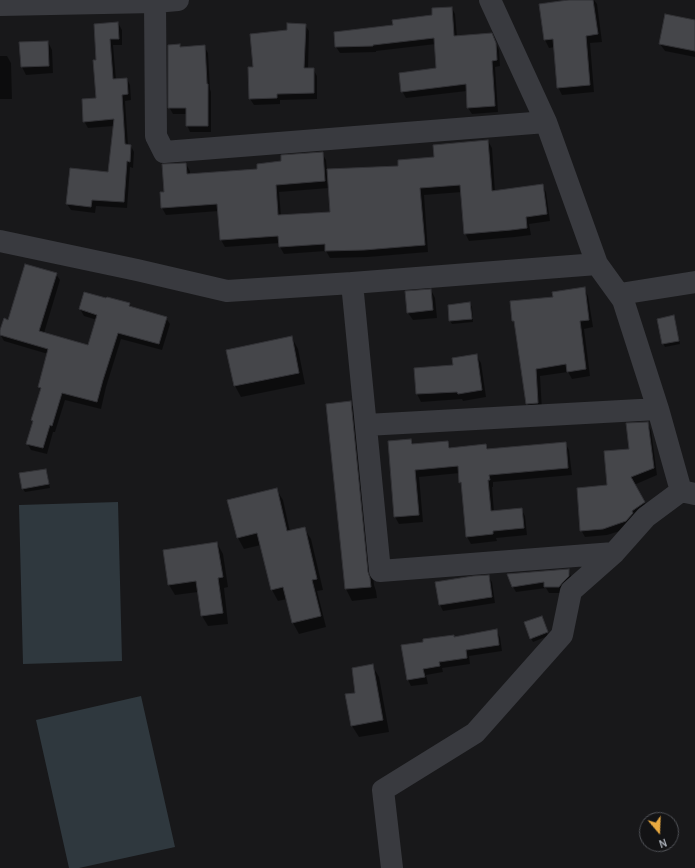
<!DOCTYPE html>
<html>
<head>
<meta charset="utf-8">
<style>
	body { margin:0 }
	#map { position:relative; width:695px; height:868px; overflow:hidden; background:#18181a; font-family:Karla,sans-serif }
	canvas { display:block }
	.north { position:absolute; left:639px; top:812px; width:40px; height:40px; box-sizing:border-box; background:#131315; border:1px solid #505257; border-radius:50%; rotate:161deg; font-size:11px; font-weight:700; line-height:16px; text-align:center; color:#abb0b9 }
	.north::after { content:''; display:block; margin:auto; width:14px; height:18px; background:#eaaa40; clip-path:polygon(50% 0,100% 100%,50% 72%,0 100%) }
</style>
</head>
<body>
<div id="map">
<canvas width="695" height="868"></canvas>
<div class="north">N</div>
</div>
<script>
const ctx = document.querySelector('canvas').getContext('2d');
ctx.lineJoin = 'round';
function fill(path, color) {
  ctx.fillStyle = color;
  ctx.fill(path, 'evenodd');
}
function toPath(rows) {
  const path = new Path2D();
  for (const r of rows) {
    path.moveTo(r[0], r[1]);
    for (let i = 2; i < r.length; i += 2) path.lineTo(r[i], r[i + 1]);
  }
  return path;
}
function trace(path, color, width, dash) {
  ctx.strokeStyle = color;
  ctx.lineWidth = width;
  ctx.lineCap = dash ? 'butt' : 'round';
  ctx.setLineDash(dash || []);
  ctx.stroke(path);
}
fill(toPath([
	[118,502,122,661,23,664,19,505],
	[141,696,175,847,79,868,69,868,36,720]
]), '#2f383e');
fill(toPath([
	[571,0,594,0,597,4,602,42,590,43,594,92,562,95,558,87,555,47,549,48,545,40,540,5],
	[452,8,455,14,457,37,495,41,499,50,500,66,495,67,498,112,472,114,468,108,467,91,406,98,402,91,437,69,436,44,376,51,376,52,340,53,336,47,394,25,434,16],
	[695,21,695,57,665,51,660,44],
	[118,23,122,30,122,45,113,45,116,80,127,79,130,85,131,100,125,101,128,145,131,146,134,152,133,168,130,167,127,208,96,206,95,213,71,210,67,204,109,173,114,126,88,128,84,121,97,99,97,61],
	[305,25,309,31,308,69,313,69,317,76,317,99,280,100,280,104,254,105,250,99,254,68,288,31],
	[48,42,52,50,53,73,26,75,22,67],
	[179,45,181,48,204,46,208,53,210,89,211,92,211,132,190,132,187,125,187,114,173,114,169,107],
	[0,56,7,56,11,63,12,99,0,99],
	[488,141,492,148,495,192,542,185,546,192,550,221,529,224,531,235,515,237,469,241,465,233,462,192,424,195,428,252,368,257,330,258,326,251,284,254,280,247,280,243,225,247,221,240,219,211,166,215,162,208,165,193,186,164,190,171,190,175,258,170,282,162,322,153,326,160,327,170,399,166,435,158],
	[329,188,331,213,281,216,279,192],
	[56,274,60,280,44,333,89,346,97,320,84,316,80,309,85,293,129,304,131,307,166,318,170,324,162,350,121,339,106,387,101,409,65,400,55,432,53,432,47,454,31,450,27,443,33,422,32,420,41,390,39,387,48,354,4,341,0,334,9,321],
	[584,288,588,296,593,327,584,329,590,376,572,379,568,372,540,376,542,410,532,411,527,403,516,326,513,321],
	[431,290,435,298,437,318,413,320,408,313],
	[470,304,472,307,473,322,452,324,450,321],
	[673,316,675,320,680,344,665,347,663,343],
	[292,338,298,349,305,384,241,397,235,386],
	[476,355,481,363,486,397,463,401,462,399,421,402,417,394,454,366],
	[350,402,357,414,374,585,376,591,377,598,352,601,346,589,327,404],
	[647,423,651,430,657,475,634,485,648,509,630,528,607,535,585,537,581,530],
	[411,440,414,445,447,442,451,448,486,445,489,450,565,443,569,450,572,475,493,482,493,487,492,487,494,512,521,509,525,516,527,535,496,538,497,541,471,544,467,537,462,485,460,482,460,473,419,477,423,522,399,524,395,517],
	[45,470,47,473,50,488,25,492,23,489],
	[276,489,283,500,290,532,304,528,311,539,323,590,317,591,326,627,299,634,293,623,287,599,278,601,272,590,261,545,244,549,238,538,228,501],
	[217,543,223,554,228,587,224,588,228,624,208,626,202,616,198,592,175,595,169,585],
	[568,570,571,576,571,583,563,593,549,593,546,588,516,592,513,587],
	[488,576,492,582,495,603,443,611,440,605],
	[544,621,548,636,533,642,531,638],
	[496,630,500,637,502,651,469,656,470,664,442,668,443,672,426,675,428,684,411,686,408,680,424,643],
	[372,665,379,677,389,732,359,737,352,726,346,695,356,694]
]), '#0007');
const building = toPath([
	[568,0,593,0,598,34,586,36,590,85,557,88,553,39,544,40,539,4,568,0],
	[452,7,454,36,492,33,496,43,497,60,492,61,495,106,467,108,466,84,401,92,399,73,436,68,434,38,373,45,373,46,335,47,334,32,393,25,392,20,432,15,432,8,452,7],
	[665,14,695,20,695,51,659,44,665,14],
	[118,22,119,39,110,39,113,79,127,78,128,94,122,95,125,144,131,145,130,162,127,161,124,202,92,200,91,207,66,204,70,168,108,172,114,119,83,122,82,99,96,98,93,60,96,60,94,24,118,22],
	[287,23,306,24,304,68,314,68,314,93,277,94,277,98,249,99,248,67,253,67,250,34,287,30,287,23],
	[48,41,49,66,21,67,19,42,48,41],
	[180,44,180,47,205,45,207,84,208,84,208,126,186,126,186,108,168,108,168,45,180,44],
	[488,140,492,191,543,184,547,214,526,217,527,228,511,230,464,234,460,185,420,188,425,245,364,250,325,251,325,244,279,247,278,236,220,240,217,204,161,208,160,192,164,192,162,164,186,163,187,174,257,169,257,164,281,161,281,155,323,152,325,181,276,185,278,215,330,212,327,169,398,166,398,160,434,157,433,145,488,140],
	[25,264,57,273,39,331,88,345,97,315,79,309,84,292,106,298,107,297,130,303,129,306,167,317,159,344,118,333,103,380,97,402,62,393,52,426,50,425,43,448,26,444,33,421,31,420,41,388,38,387,48,349,0,335,0,330,4,318,8,320,25,264],
	[585,287,589,320,580,321,586,369,567,372,566,364,536,369,538,403,526,404,514,321,512,321,510,301,553,297,552,292,585,287],
	[431,289,433,310,407,313,405,291,431,289],
	[470,302,472,319,449,321,448,305,470,302],
	[674,315,679,341,662,344,657,319,674,315],
	[292,336,299,373,234,386,226,350,292,336],
	[477,354,482,390,458,394,457,392,416,394,414,368,453,365,452,358,477,354],
	[351,401,368,572,370,578,371,587,345,589,326,404,351,401],
	[648,422,654,468,631,477,645,502,632,511,633,513,626,521,603,529,580,531,577,488,607,485,604,451,629,449,626,423,648,422],
	[411,439,412,444,448,441,449,448,486,444,487,449,566,442,568,468,489,475,490,480,488,480,491,511,522,508,524,528,493,531,493,534,466,537,461,482,459,483,458,466,415,470,419,515,394,517,388,441,411,439],
	[46,469,49,484,22,489,19,473,46,469],
	[277,488,287,531,305,527,317,579,312,580,321,616,292,623,283,587,271,590,257,533,237,538,227,500,277,488],
	[217,542,223,577,218,578,223,613,201,616,196,581,168,585,163,550,217,542],
	[569,569,569,576,563,582,559,587,544,587,544,582,512,587,507,574,569,569],
	[489,575,492,597,439,605,435,582,473,576,489,575],
	[542,616,548,632,530,639,524,622,542,616],
	[497,629,499,645,466,650,467,658,439,662,440,666,423,669,425,677,407,680,401,645,423,642,423,639,454,635,454,637,497,629],
	[373,664,383,720,351,726,345,694,355,693,352,668,373,664]
]);
fill(building, '#45464a');
trace(building, '#323236', 1);
trace(toPath([
	[490,0,546,122,597,264,623,300,658,409,681,491],
	[155,2,156,136,164,152,546,122],
	[0,5,155,2,178,0],
	[0,241,137,270,227,291,352,283,597,264],
	[352,283,380,571,614,553],
	[620,294,695,282],
	[366,425,658,409],
	[392,868,383,790,475,733,562,635,571,591,614,553,646,517,681,491,695,494]
]), '#393a3f', 22);
</script>
</body>
</html>
